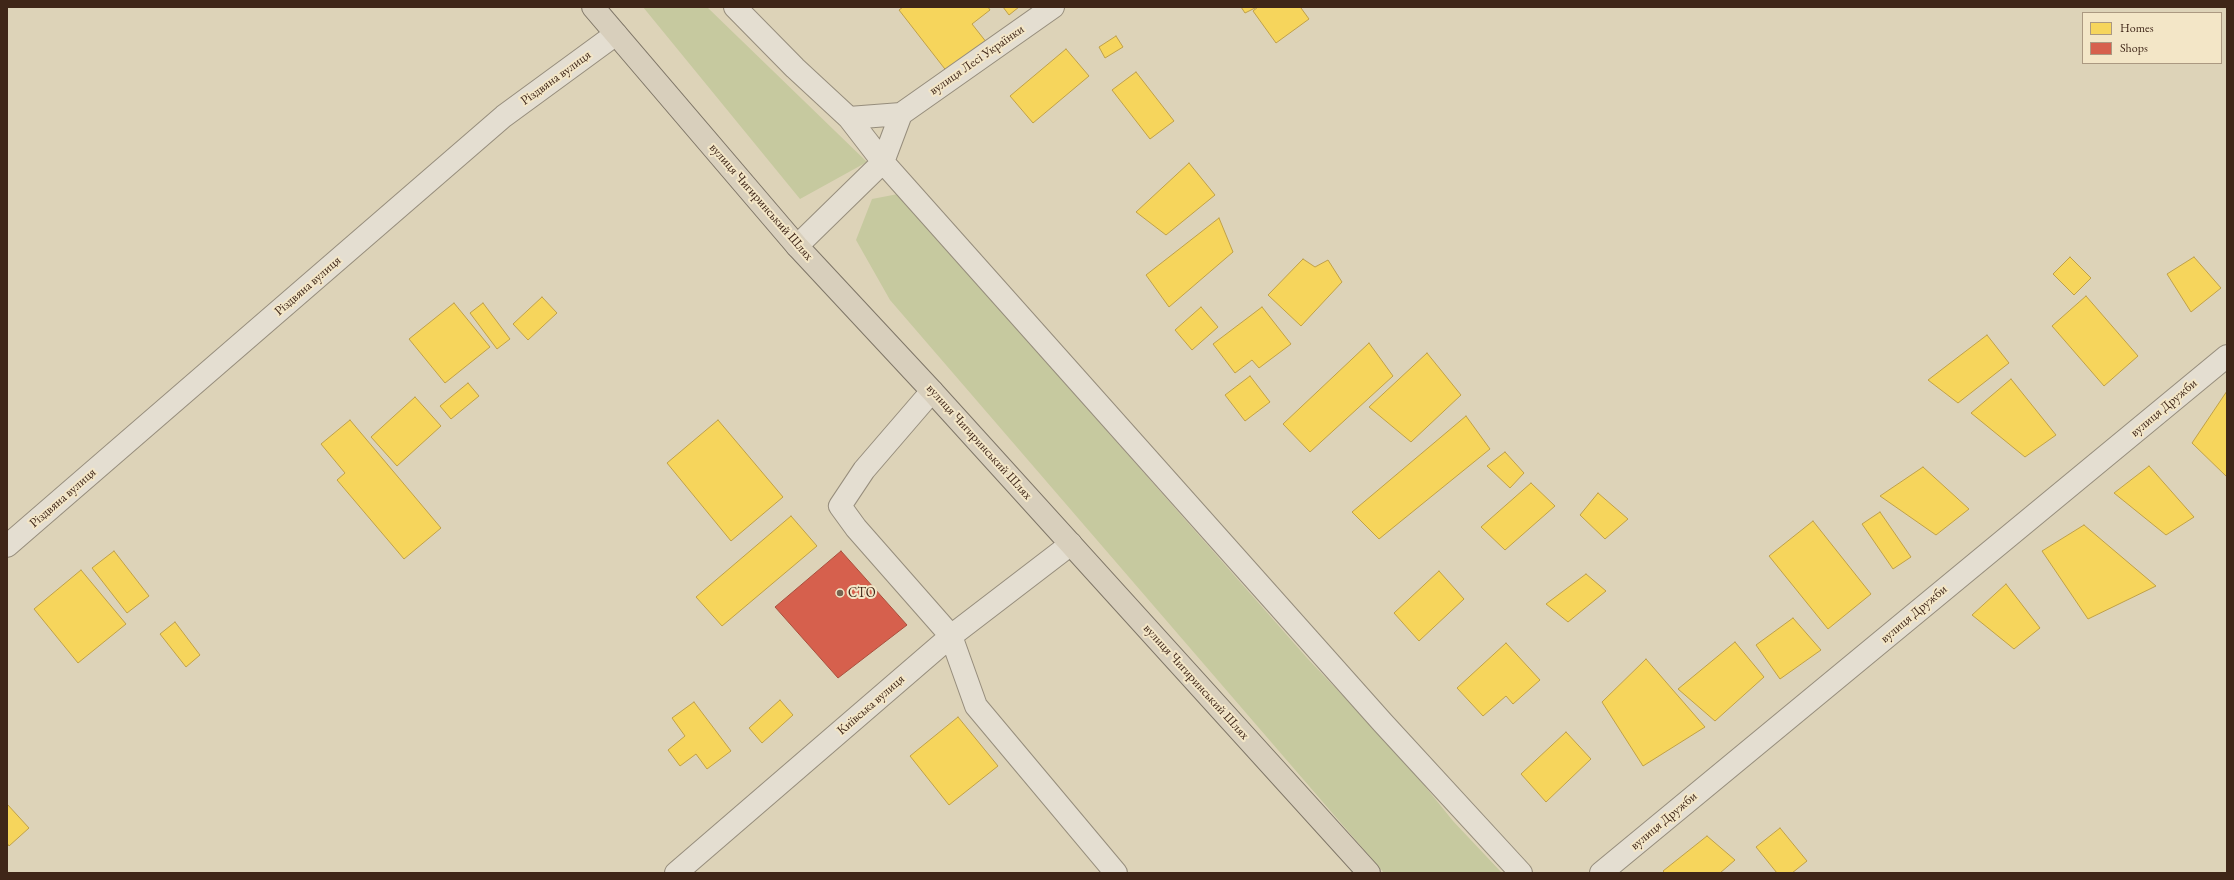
<!DOCTYPE html>
<html>
<head>
<meta charset="utf-8">
<style>
	body { margin:0 }
	#map { position:relative; width:2234px; height:880px; overflow:hidden; background:#ddd3b8; font-family:"EB Garamond",serif }
	canvas { display:block }
	.frame { position:absolute; inset:0; border:8px solid #3f2618; pointer-events:none }
	.legend { position:absolute; left:2082px; top:12px; width:140px; height:52px; box-sizing:border-box; background:#f3e6c7; border:1px solid #ab9981; margin:0; padding:5px 7px; list-style:none; font-size:12px; color:#3f2618 }
	.legend li { display:flex; align-items:center; gap:8px; height:20px }
	.legend b { width:20px; border:1px solid #ab9981 }
</style>
</head>
<body>
<div id="map">
<canvas width="2234" height="880"></canvas>
<div class="frame"></div>
<ul class="legend">
<li><b style="height:11px;background:#f6d55c"></b>Homes</li>
<li><b style="height:11px;background:#d6604d"></b>Shops</li>
</ul>
</div>
<script>
const ctx = document.querySelector('canvas').getContext('2d');
ctx.lineJoin = 'round';
function fill(path, color) {
  ctx.fillStyle = color;
  ctx.fill(path, 'evenodd');
}
function toPath(rows) {
  const path = new Path2D();
  for (const r of rows) {
    path.moveTo(r[0], r[1]);
    for (let i = 2; i < r.length; i += 2) path.lineTo(r[i], r[i + 1]);
  }
  return path;
}
function trace(path, color, width, dash) {
  ctx.strokeStyle = color;
  ctx.lineWidth = width;
  ctx.lineCap = dash ? 'butt' : 'round';
  ctx.setLineDash(dash || []);
  ctx.stroke(path);
}
function label(font, color, halo, rows, align = 'center') {
  ctx.font = font + ' "EB Garamond",serif';
  ctx.lineWidth = 4;
  ctx.setLineDash([]);
  ctx.textBaseline = 'middle';
  ctx.strokeStyle = halo;
  ctx.fillStyle = color;
  for (const [text, x, y, turn = 0] of rows) {
    ctx.save();
    ctx.translate(x, y);
    ctx.rotate((+turn || 0) * Math.PI / 180);
    ctx.textAlign = isNaN(turn) ? turn : align;
    if (halo) ctx.strokeText(text, 0, 0);
    ctx.fillText(text, 0, 0);
    ctx.restore();
  }
}
fill(toPath([
	[643,7,707,7,867,162,800,199],
	[898,194,1308,659,1403,759,1453,821,1502,873,1384,873,890,300,856,240,872,199]
]), '#c6c99f');
const homes = toPath([
	[903,7,988,7,990,10,972,24,987,43,948,73,899,10,903,7],
	[1003,7,1019,7,1009,15,1003,7],
	[1241,7,1257,7,1245,13,1241,7],
	[1258,7,1303,7,1301,8,1309,19,1276,43,1253,11,1258,7],
	[1116,36,1123,47,1105,58,1099,47,1116,36],
	[1066,49,1089,76,1033,123,1010,96,1066,49],
	[1136,72,1174,121,1150,139,1112,90,1136,72],
	[1189,163,1215,195,1166,235,1136,212,1189,163],
	[1219,218,1233,252,1169,307,1146,275,1219,218],
	[2070,257,2091,278,2074,295,2053,274,2070,257],
	[2194,257,2221,288,2191,312,2167,274,2194,257],
	[1303,259,1315,267,1328,260,1342,282,1301,326,1268,295,1303,259],
	[2086,296,2138,356,2104,386,2052,326,2086,296],
	[542,297,557,313,528,340,513,324,542,297],
	[454,303,490,347,445,383,409,339,454,303],
	[483,303,510,339,497,349,470,313,483,303],
	[1201,307,1218,327,1192,350,1175,330,1201,307],
	[1262,307,1291,344,1259,368,1252,360,1235,373,1213,344,1262,307],
	[1987,335,2009,363,1958,403,1928,380,1987,335],
	[1369,343,1393,376,1310,452,1283,424,1369,343],
	[1427,353,1461,395,1411,442,1369,407,1427,353],
	[1250,376,1270,402,1245,421,1225,395,1250,376],
	[2011,379,2056,435,2025,457,1971,413,2011,379],
	[468,383,479,396,451,419,440,406,468,383],
	[2227,391,2227,477,2192,443,2227,391],
	[415,397,441,426,397,466,371,437,415,397],
	[1466,416,1490,449,1379,539,1352,512,1466,416],
	[350,420,441,528,404,559,337,480,345,473,321,444,350,420],
	[718,420,783,497,731,541,667,463,718,420],
	[1505,452,1524,473,1510,488,1487,466,1505,452],
	[2149,466,2194,517,2166,535,2114,493,2149,466],
	[1923,467,1969,509,1936,535,1880,496,1923,467],
	[1531,483,1555,506,1505,550,1481,527,1531,483],
	[1598,493,1628,519,1605,539,1580,515,1598,493],
	[1880,512,1911,557,1893,569,1862,524,1880,512],
	[791,516,817,546,722,626,696,597,791,516],
	[1813,521,1871,594,1828,629,1769,556,1813,521],
	[2084,525,2156,586,2088,619,2042,551,2084,525],
	[114,551,149,596,127,613,92,568,114,551],
	[81,570,126,624,78,663,34,609,81,570],
	[1439,571,1464,599,1419,641,1394,613,1439,571],
	[1586,574,1606,591,1568,622,1546,604,1586,574],
	[2006,584,2040,628,2014,649,1972,615,2006,584],
	[1793,618,1821,650,1780,679,1756,645,1793,618],
	[175,622,200,655,186,667,160,634,175,622],
	[1735,642,1764,677,1715,721,1678,689,1735,642],
	[1506,643,1540,680,1513,704,1506,696,1483,716,1457,688,1506,643],
	[1646,659,1705,727,1643,766,1602,702,1646,659],
	[780,700,793,715,762,743,749,728,780,700],
	[694,702,731,751,707,769,696,754,680,766,668,750,685,736,672,718,694,702],
	[958,717,998,766,949,805,910,756,958,717],
	[1566,732,1591,759,1546,802,1521,774,1566,732],
	[7,804,29,828,9,846,7,843,7,804],
	[1780,828,1807,861,1792,873,1777,873,1756,847,1780,828],
	[1707,836,1735,860,1720,873,1665,873,1663,871,1707,836]
]);
fill(homes, '#f6d55c');
trace(homes, '#bfa048', 1);
const shops = toPath([
	[841,551,907,625,838,678,775,607,841,551]
]);
fill(shops, '#d6604d');
trace(shops, '#a94f3d', 1);
const minor = toPath([
	[735,7,795,68,849,118,883,162,797,246],
	[901,114,883,162,1383,723,1521,873],
	[849,118,901,114,1053,7],
	[932,391,864,470,840,506,856,528,951,636,976,706,1116,873],
	[7,546,504,116,616,34],
	[676,873,951,636,1071,544],
	[1601,873,2227,356]
]);
const major = toPath([
	[593,7,797,246,932,391,1369,873]
]);
trace(minor, '#968d7c', 24);
trace(major, '#7f7667', 24);
trace(minor, '#e4ded1', 22);
trace(major, '#d8cfbc', 22);
for (const [x, y, r, color] of [
	[840,593,4,"#766350"]
]) {
  const dot = new Path2D();
  dot.arc(x, y, r, 0, 2 * Math.PI);
  ctx.fillStyle = color;
  ctx.fill(dot);
  trace(dot, '#f3e6c7', 1.5);
}
label('13px', '#3f2618', '#f3e6c7', [
	["вулиця Лесі Українки",977,60,-35],
	["Різдвяна вулиця",556,78,-36],
	["вулиця Чигиринський Шлях",761,202,49],
	["Різдвяна вулиця",308,286,-41],
	["вулиця Дружби",2164,408,-40],
	["вулиця Чигиринський Шлях",979,442,48],
	["Різдвяна вулиця",63,498,-41],
	["вулиця Дружби",1914,614,-40],
	["вулиця Чигиринський Шлях",1196,682,48],
	["Київська вулиця",871,705,-41],
	["вулиця Дружби",1664,821,-40]
]);
label('13px', '#3f2618', '#f3e6c7', [
	["СТО",848,593]
], 'left');
</script>
</body>
</html>
